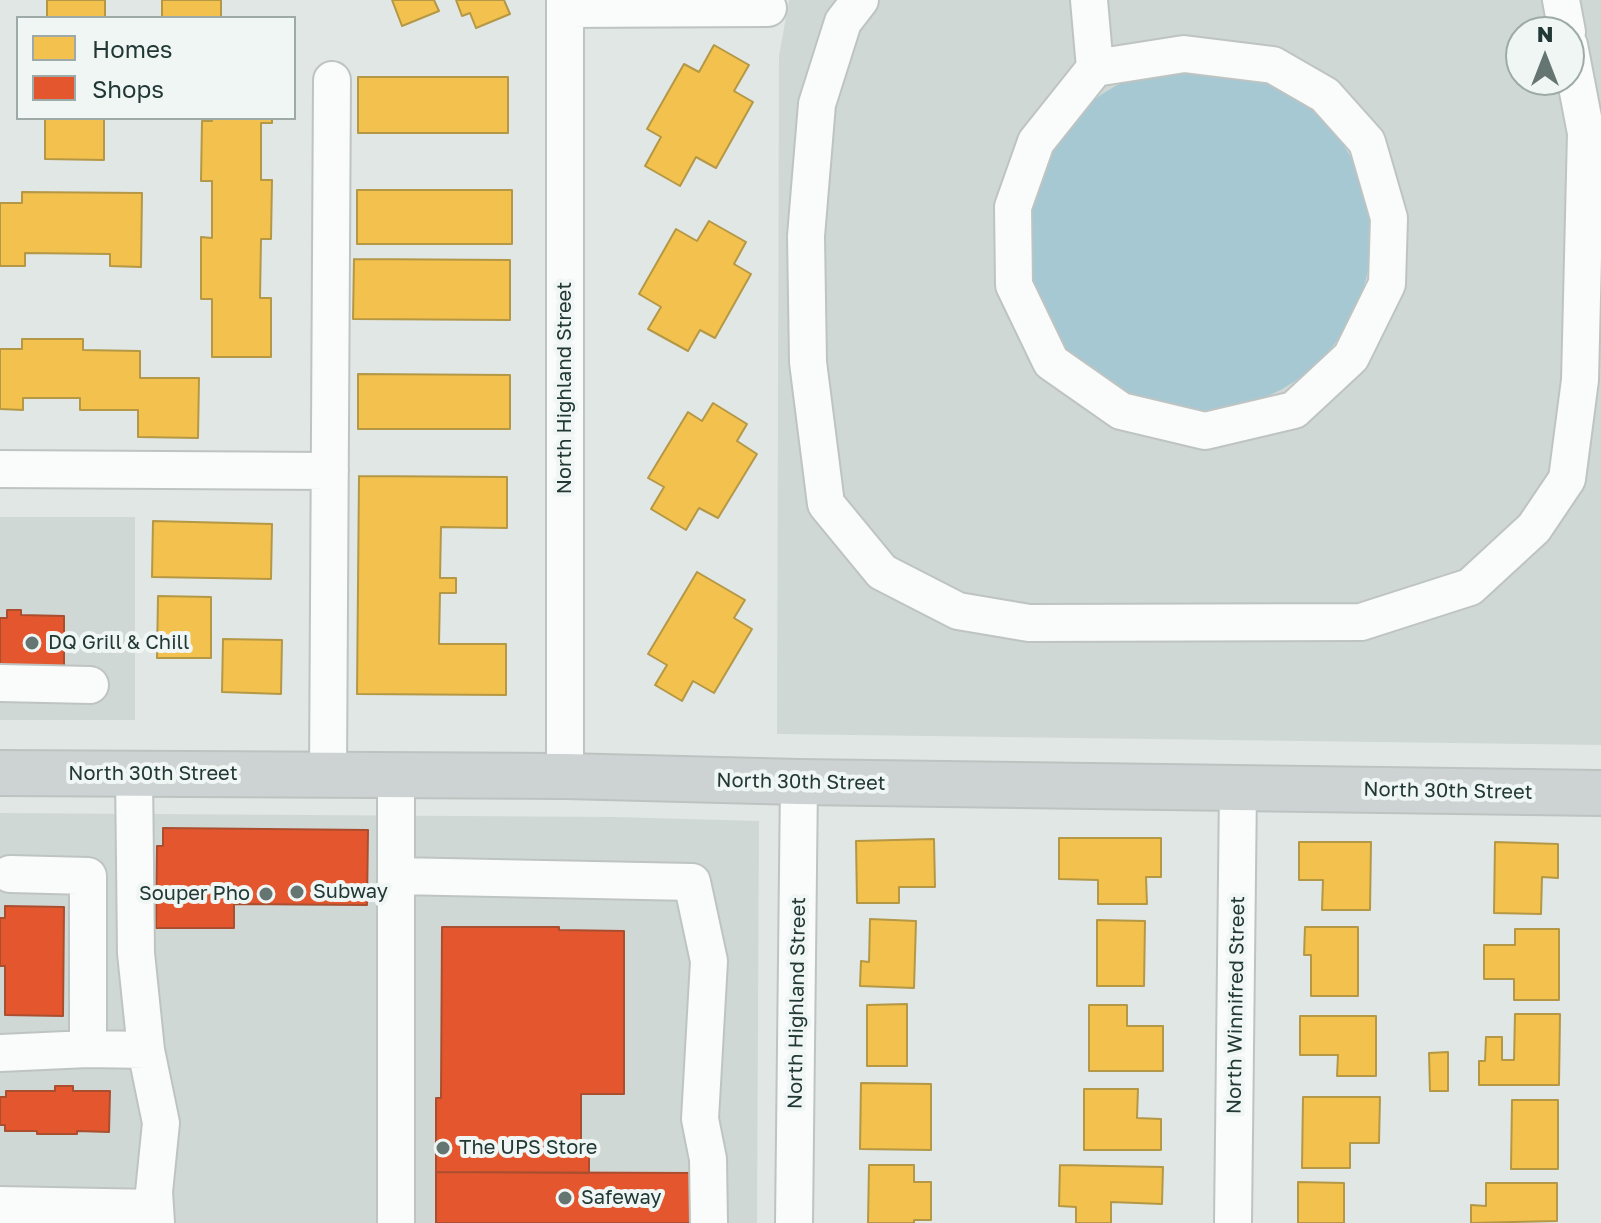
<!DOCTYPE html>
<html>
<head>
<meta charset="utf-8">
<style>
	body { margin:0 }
	#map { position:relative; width:1601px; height:1223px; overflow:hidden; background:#e1e7e5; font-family:"Golos Text",sans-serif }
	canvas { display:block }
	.legend { position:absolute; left:16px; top:16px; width:280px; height:104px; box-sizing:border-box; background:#eff6f4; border:2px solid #9daaa7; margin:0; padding:10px 14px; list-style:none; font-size:24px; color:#223834 }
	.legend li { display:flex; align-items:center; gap:16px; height:40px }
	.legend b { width:40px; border:2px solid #9daaa7 }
	.north { position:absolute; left:1505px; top:16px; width:80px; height:80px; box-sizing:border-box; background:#eff6f4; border:2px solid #9daaa7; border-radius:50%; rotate:0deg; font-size:22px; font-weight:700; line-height:32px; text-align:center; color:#223834 }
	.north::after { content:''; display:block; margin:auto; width:28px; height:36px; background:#657572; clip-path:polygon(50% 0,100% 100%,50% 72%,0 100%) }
</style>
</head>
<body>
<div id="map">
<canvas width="1601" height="1223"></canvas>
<ul class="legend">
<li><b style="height:22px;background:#f2c14e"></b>Homes</li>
<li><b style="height:22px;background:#e4572e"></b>Shops</li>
</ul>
<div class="north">N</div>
</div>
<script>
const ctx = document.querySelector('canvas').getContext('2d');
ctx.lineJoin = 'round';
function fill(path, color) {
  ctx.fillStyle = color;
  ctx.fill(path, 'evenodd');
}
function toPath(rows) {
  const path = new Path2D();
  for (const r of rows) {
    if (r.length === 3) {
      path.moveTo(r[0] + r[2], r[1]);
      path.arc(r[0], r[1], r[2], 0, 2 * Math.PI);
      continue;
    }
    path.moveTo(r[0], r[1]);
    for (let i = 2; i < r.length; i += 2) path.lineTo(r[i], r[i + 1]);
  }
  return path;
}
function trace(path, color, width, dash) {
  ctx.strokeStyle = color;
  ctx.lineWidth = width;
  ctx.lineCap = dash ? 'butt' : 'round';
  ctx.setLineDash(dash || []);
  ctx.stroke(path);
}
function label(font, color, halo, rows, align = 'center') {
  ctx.font = font + ' "Golos Text",sans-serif';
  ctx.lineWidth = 8;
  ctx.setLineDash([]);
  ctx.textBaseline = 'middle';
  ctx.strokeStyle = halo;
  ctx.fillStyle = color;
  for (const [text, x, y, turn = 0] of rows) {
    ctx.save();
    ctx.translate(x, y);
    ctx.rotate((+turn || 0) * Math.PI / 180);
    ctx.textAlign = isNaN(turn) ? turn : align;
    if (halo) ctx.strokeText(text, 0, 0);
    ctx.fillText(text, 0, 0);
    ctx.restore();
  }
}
fill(toPath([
	[789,0,1601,0,1601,745,777,734,779,56],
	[1521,32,1569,32,1569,80,1521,80],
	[0,517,135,517,135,720,0,720],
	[0,813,614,817,759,821,757,1223,0,1223]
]), '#d0d8d5');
fill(toPath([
	[1198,238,173]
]), '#a5c8d3');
const homes = toPath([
	[47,0,105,0,105,18,47,18,47,0],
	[162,0,221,0,221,18,162,18,162,0],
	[392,0,434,0,439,11,402,26,392,0],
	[456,0,504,0,510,14,476,28,470,13,462,16,456,0],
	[714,45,749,65,734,91,753,102,716,168,696,157,680,186,645,166,661,137,647,129,684,64,699,72,714,45],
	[358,77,508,77,508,133,358,133,358,77],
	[45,118,104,118,104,160,45,159,45,118],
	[212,118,272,118,272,123,261,123,261,180,272,180,271,239,261,239,260,298,271,298,271,357,212,357,212,299,201,299,201,237,212,238,212,181,201,181,202,121,212,121,212,118],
	[357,190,512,190,512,244,357,244,357,190],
	[22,192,142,193,141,267,110,266,110,254,25,253,25,266,0,266,0,203,22,203,22,192],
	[709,221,746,242,734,264,751,274,715,338,700,330,688,351,648,329,661,307,639,294,676,229,697,241,709,221],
	[354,259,510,260,510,320,353,319,354,259],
	[22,339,83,339,83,350,140,351,140,378,199,378,198,438,138,437,138,410,80,410,80,398,23,398,23,410,0,409,0,349,22,349,22,339],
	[358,374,510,375,510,429,358,429,358,374],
	[713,403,747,424,737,441,757,454,718,518,699,508,686,530,651,509,664,487,648,478,688,412,702,421,713,403],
	[359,476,507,477,507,528,441,527,440,578,456,578,456,593,440,593,439,644,506,644,506,695,357,694,359,476],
	[153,521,272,524,271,579,152,577,153,521],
	[697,572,745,600,734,618,752,629,714,693,693,681,682,701,655,685,667,665,648,654,697,572],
	[158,596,211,597,211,658,157,658,158,596],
	[223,639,282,640,281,694,222,692,223,639],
	[1059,838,1161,838,1161,877,1146,877,1147,904,1098,904,1098,880,1059,879,1059,838],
	[934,839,935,887,899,887,899,903,857,903,856,841,934,839],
	[1299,842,1371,842,1370,910,1322,910,1323,880,1299,880,1299,842],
	[1495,842,1558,844,1558,878,1542,877,1541,914,1494,913,1495,842],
	[870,919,916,921,914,988,860,986,861,961,869,962,870,919],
	[1097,920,1145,921,1144,986,1097,986,1097,920],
	[1305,927,1358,927,1358,996,1311,996,1311,955,1304,955,1305,927],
	[1515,929,1559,929,1559,1000,1514,1000,1514,979,1484,979,1484,945,1515,945,1515,929],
	[907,1004,907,1066,867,1066,867,1005,907,1004],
	[1089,1005,1127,1005,1127,1026,1163,1026,1163,1071,1089,1071,1089,1005],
	[1515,1014,1560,1014,1559,1085,1479,1085,1479,1061,1485,1061,1486,1037,1502,1037,1502,1060,1514,1060,1515,1014],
	[1300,1016,1376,1016,1376,1076,1337,1076,1338,1055,1300,1055,1300,1016],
	[1448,1052,1448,1091,1430,1091,1429,1053,1448,1052],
	[861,1083,931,1084,931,1150,860,1149,861,1083],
	[1084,1089,1138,1089,1137,1118,1161,1119,1161,1150,1084,1150,1084,1089],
	[1303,1097,1380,1097,1379,1143,1350,1143,1350,1168,1302,1168,1303,1097],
	[1512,1100,1558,1100,1558,1169,1511,1169,1512,1100],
	[869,1165,914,1165,914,1182,931,1182,931,1220,914,1220,914,1223,868,1223,869,1165],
	[1060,1165,1163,1167,1162,1204,1111,1202,1111,1223,1076,1223,1076,1207,1059,1206,1060,1165],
	[1298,1182,1344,1183,1344,1223,1298,1223,1298,1182],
	[1486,1183,1557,1183,1557,1221,1471,1223,1471,1205,1486,1206,1486,1183]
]);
fill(homes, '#f2c14e');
trace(homes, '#b49846', 2);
const shops = toPath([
	[7,610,21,610,21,615,64,616,64,668,0,669,0,618,7,618,7,610],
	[163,828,368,830,367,905,234,904,234,928,156,928,157,846,163,846,163,828],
	[5,906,64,907,63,1016,5,1015,5,966,0,966,0,918,5,918,5,906],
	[442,927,559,927,559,930,624,931,624,1094,581,1094,581,1148,589,1148,589,1173,436,1172,436,1098,441,1098,442,927],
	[55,1086,73,1086,73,1091,110,1091,109,1132,77,1131,77,1134,37,1134,37,1131,5,1131,5,1125,0,1125,0,1097,6,1097,6,1091,55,1091,55,1086],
	[436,1172,694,1173,694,1223,436,1223,436,1172]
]);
fill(shops, '#e4572e');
trace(shops, '#aa4e30', 2);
const minor = toPath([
	[860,0,843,22,817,104,806,236,808,362,826,504,882,572,958,611,1029,623,1361,622,1470,587,1534,528,1567,479,1580,380,1586,133,1569,45],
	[1089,0,1095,68,1036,142,1013,207,1014,285,1051,362,1121,411,1205,431,1294,410,1351,357,1387,284,1389,218,1367,142,1325,95,1273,65,1184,54,1095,68],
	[1561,0,1567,32],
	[565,9,768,8],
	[0,469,330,471],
	[0,683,90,685],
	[134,774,136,953,146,1050,161,1123,154,1192,156,1223],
	[328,775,332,80],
	[396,776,396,1223],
	[565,776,565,0],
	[10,874,88,876,88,1049],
	[396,876,692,882,709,961,700,1119,708,1159,709,1223],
	[0,1053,88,1049,146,1050],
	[0,1205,155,1208],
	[794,1223,799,782],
	[1233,1223,1238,788]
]);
const major = toPath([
	[0,773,565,776,799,782,1601,793]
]);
trace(minor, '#bec4c2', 40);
trace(major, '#bcc3c1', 48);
trace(minor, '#fafbfb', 36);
trace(major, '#cdd3d2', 44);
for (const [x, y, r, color] of [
	[32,643,8,"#657572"],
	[297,892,8,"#657572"],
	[266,894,8,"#657572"],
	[443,1148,8,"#657572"],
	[565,1198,8,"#657572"]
]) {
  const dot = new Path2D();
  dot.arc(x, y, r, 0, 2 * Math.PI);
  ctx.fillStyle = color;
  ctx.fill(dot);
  trace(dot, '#eff6f4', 3);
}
label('20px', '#223834', '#eff6f4', [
	["North Highland Street",565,388,-90],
	["North 30th Street",153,774],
	["North 30th Street",801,782,1],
	["North 30th Street",1448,791,1],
	["North Highland Street",797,1003,-89],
	["North Winnifred Street",1236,1005,-89]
]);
label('20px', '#223834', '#eff6f4', [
	["DQ Grill & Chill",48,643],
	["Subway",313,892],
	["Souper Pho",250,894,"right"],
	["The UPS Store",459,1148],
	["Safeway",581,1198]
], 'left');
</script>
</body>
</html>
